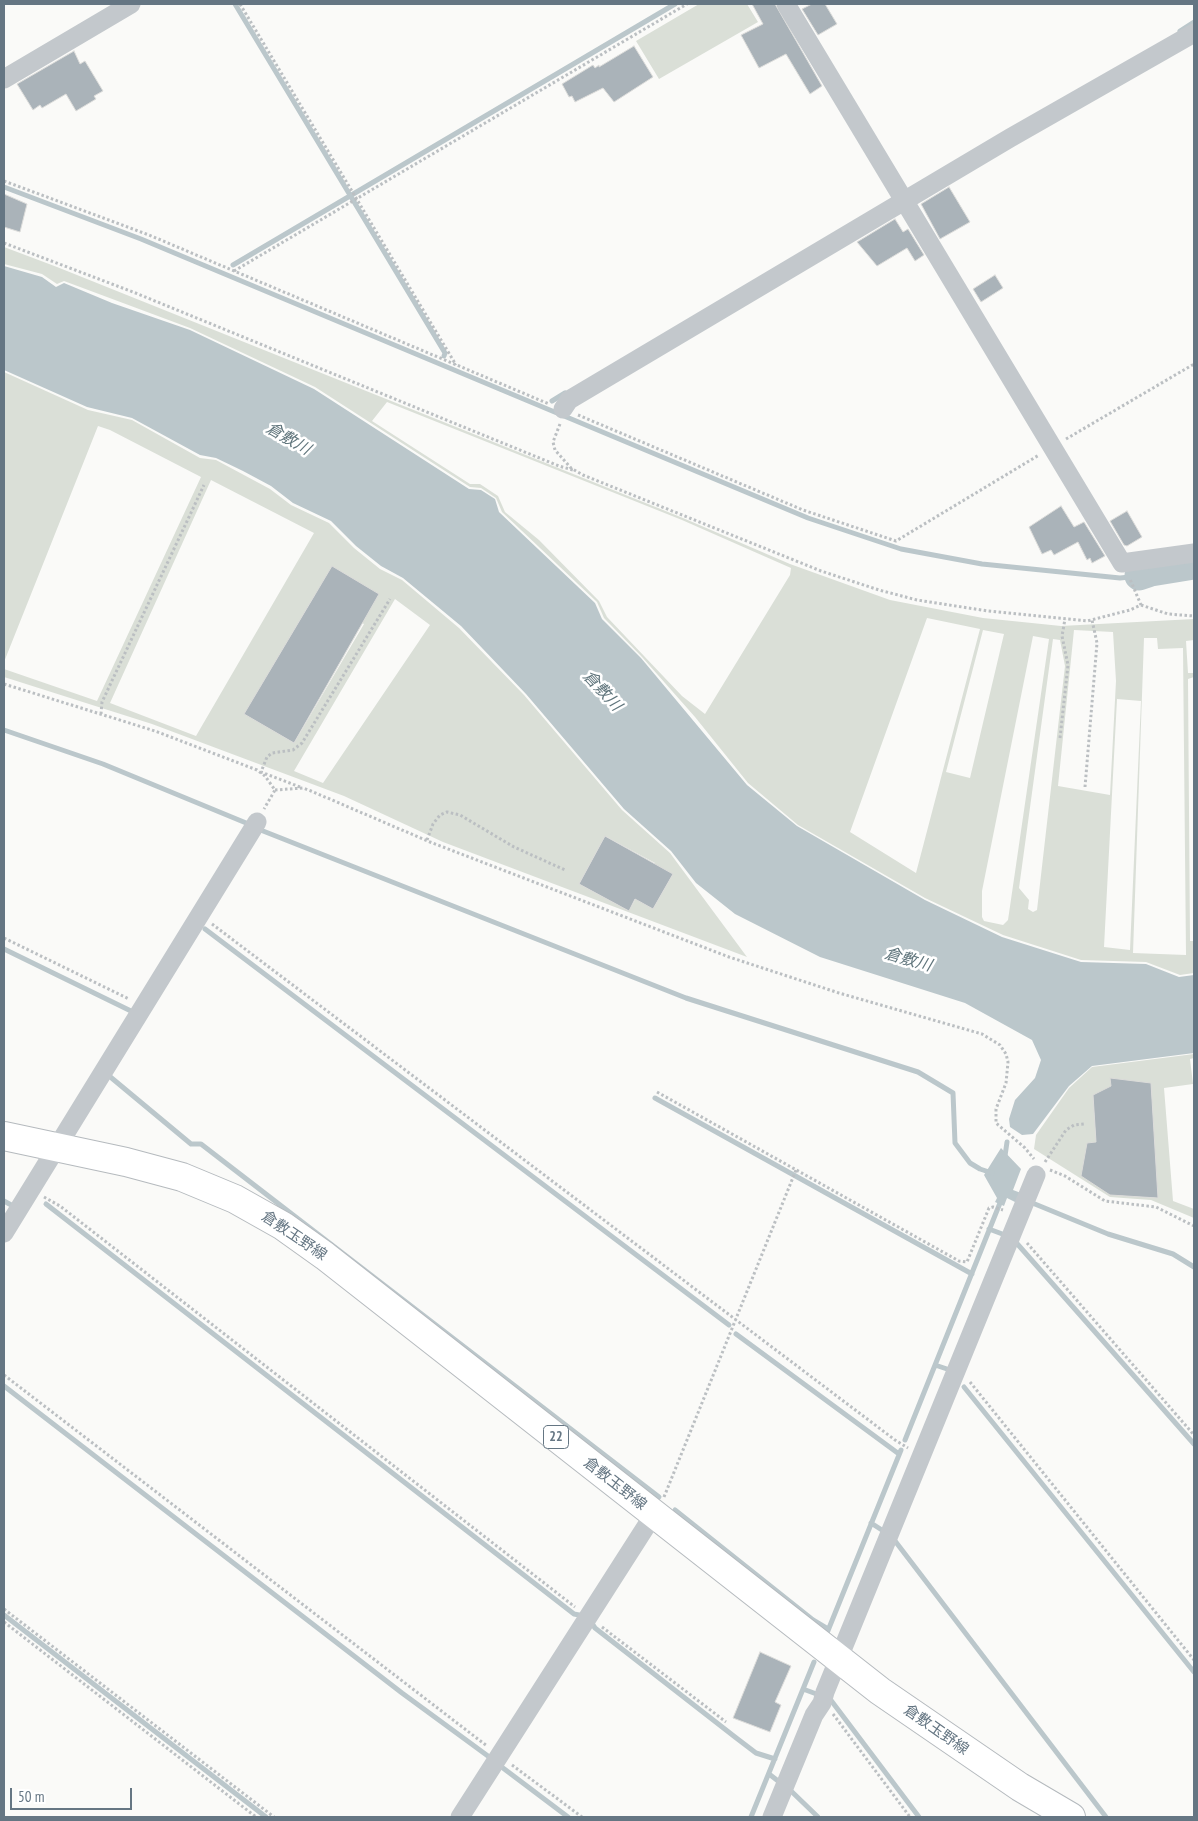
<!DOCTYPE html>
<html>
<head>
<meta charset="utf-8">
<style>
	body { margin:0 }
	#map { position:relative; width:1198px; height:1821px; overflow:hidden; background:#fafaf8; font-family:"PT Sans Narrow",sans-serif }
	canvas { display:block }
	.frame { position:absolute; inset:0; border:5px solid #657683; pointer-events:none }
	.scale { position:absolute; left:10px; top:1788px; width:122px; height:22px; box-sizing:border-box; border:2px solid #657683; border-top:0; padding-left:6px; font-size:15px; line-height:18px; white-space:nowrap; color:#657683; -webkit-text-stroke:4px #fff; paint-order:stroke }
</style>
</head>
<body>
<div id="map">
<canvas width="1198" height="1821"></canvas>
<div class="frame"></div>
<div class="scale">50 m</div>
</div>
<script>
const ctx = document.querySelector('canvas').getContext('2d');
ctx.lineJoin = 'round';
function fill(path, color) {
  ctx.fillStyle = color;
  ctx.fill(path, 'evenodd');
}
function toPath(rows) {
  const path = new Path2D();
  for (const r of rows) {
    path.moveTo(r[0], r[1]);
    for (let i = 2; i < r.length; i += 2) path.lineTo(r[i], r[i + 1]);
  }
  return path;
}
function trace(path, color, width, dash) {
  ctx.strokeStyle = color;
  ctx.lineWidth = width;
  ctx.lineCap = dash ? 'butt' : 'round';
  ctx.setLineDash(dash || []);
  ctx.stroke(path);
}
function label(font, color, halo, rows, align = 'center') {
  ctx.font = font + ' "PT Sans Narrow","Noto Sans JP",sans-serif';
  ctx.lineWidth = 5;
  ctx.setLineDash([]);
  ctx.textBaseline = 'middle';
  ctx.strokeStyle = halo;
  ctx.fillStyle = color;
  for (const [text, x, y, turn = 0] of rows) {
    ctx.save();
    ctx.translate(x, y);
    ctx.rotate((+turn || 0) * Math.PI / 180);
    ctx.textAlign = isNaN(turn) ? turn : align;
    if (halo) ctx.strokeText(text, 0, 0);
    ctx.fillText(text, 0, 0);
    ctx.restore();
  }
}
fill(toPath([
	[699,4,747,4,758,22,659,79,636,41],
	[4,247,57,267,683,518,790,564,890,600,983,618,1061,626,1194,619,1194,640,1186,641,1188,673,1194,673,1194,677,1188,679,1190,941,1194,941,1194,973,1180,975,1146,962,1081,960,1003,935,925,898,798,825,748,783,695,717,642,657,604,618,597,602,502,512,496,498,481,488,470,487,315,387,190,328,64,281,57,284,42,274,4,264],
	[387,402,682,520,791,568,790,575,705,714,682,696,607,617,599,601,539,540,505,512,498,496,480,484,470,484,372,421],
	[927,618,980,629,916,873,850,832],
	[983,630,1004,634,970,778,946,772],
	[1074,630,1113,632,1116,681,1110,795,1058,786],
	[1033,636,1049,639,1008,920,1003,925,984,921,982,917,982,891],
	[1144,638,1157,638,1158,649,1183,648,1186,955,1133,953],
	[1053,639,1060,640,1065,666,1037,910,1033,912,1028,909,1029,900,1019,888],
	[1117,699,1141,701,1130,950,1104,947],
	[4,372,88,410,132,420,200,458,216,460,270,489,291,505,329,523,354,548,380,569,402,580,459,628,524,695,622,810,670,853,747,957,443,842,344,796,152,724,4,677,4,669,97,701,201,477,110,430,98,426,4,662],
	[211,480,314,533,196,736,110,703],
	[315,595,364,624,294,743,245,714],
	[395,599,430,625,323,783,294,771],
	[605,836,655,863,629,911,579,884],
	[673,874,653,909,638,900],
	[1194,1054,1194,1058,1190,1059,1193,1084,1164,1088,1173,1201,1194,1209,1194,1218,1151,1200,1110,1197,1034,1149,1036,1135,1069,1088,1092,1067],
	[1151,1083,1157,1198,1110,1195,1096,1142,1093,1095]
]), '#dadfd7');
fill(toPath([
	[4,266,42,277,56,287,64,283,112,303,190,330,314,389,469,489,481,490,495,499,499,512,595,603,602,619,641,658,747,785,797,826,925,900,1002,937,1081,962,1146,964,1179,977,1194,975,1194,1053,1092,1066,1069,1086,1033,1134,1022,1135,1010,1127,1009,1119,1015,1100,1035,1078,1041,1060,1032,1040,965,1003,820,957,735,914,696,883,671,851,624,809,526,694,461,626,403,578,381,566,356,546,331,521,293,503,271,486,243,471,216,458,200,455,132,418,87,407,4,370],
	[1001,1148,1021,1169,1013,1190,1021,1193,1017,1203,1007,1198,1004,1206,995,1202,997,1198,984,1175]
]), '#bbc7cb');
trace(toPath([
	[235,4,445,353,444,356],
	[1180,31,1194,22],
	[4,187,141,239,808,518,901,549,982,564,1120,578,1139,576],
	[233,265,675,4],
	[552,401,565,393],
	[4,730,103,764,251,825],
	[258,829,686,998,918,1072,953,1093,955,1143,970,1163,980,1169,992,1173],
	[205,929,729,1325],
	[4,949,133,1012],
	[108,1075,191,1144,201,1144,659,1497],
	[655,1098,972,1274],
	[1005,1156,1007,1142],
	[4,1201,13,1206],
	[1030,1202,1108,1234,1173,1254,1194,1267],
	[46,1204,574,1614,584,1616],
	[989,1229,1005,1235],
	[1013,1239,1194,1444],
	[736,1334,899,1454],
	[935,1365,947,1369],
	[4,1386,402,1693,492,1759],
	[964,1387,1194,1672],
	[905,1440,1002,1198],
	[675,1510,813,1620,828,1629],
	[871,1523,885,1532],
	[892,1537,1106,1817],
	[4,1615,266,1817],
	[591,1622,595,1628,735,1737,756,1753,775,1759],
	[827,1633,901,1450],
	[803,1689,830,1699,919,1817],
	[499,1765,568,1817],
	[769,1774,782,1784],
	[789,1789,818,1817],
	[751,1817,814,1662]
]), '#bbc7cb', 5);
trace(toPath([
	[1139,576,1151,572,1194,565]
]), '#bbc7cb', 29);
const building = toPath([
	[752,4,775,4,822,86,810,94,786,54,759,68,741,35,763,24,752,4],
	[812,4,825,4,837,24,818,35,802,9,812,4],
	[634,46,653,77,614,102,603,88,575,102,572,96,569,97,562,84,593,65,595,68,599,65,599,67,634,46],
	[74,51,80,64,85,61,103,91,94,96,96,99,76,111,66,94,42,108,40,105,33,110,17,84,74,51],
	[949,187,970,222,940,239,921,204,949,187],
	[4,194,27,204,20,232,4,227,4,194],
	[895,219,903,232,908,229,924,255,915,261,907,248,877,266,857,242,895,219],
	[995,275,1003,288,981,302,973,289,995,275],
	[1061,506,1074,527,1084,522,1105,556,1092,563,1090,558,1087,560,1078,542,1054,555,1051,550,1042,554,1029,527,1061,506],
	[1127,511,1142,537,1127,546,1124,545,1110,521,1127,511],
	[332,566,379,594,294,743,244,714,332,566],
	[605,836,673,874,653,909,635,899,629,911,579,884,605,836],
	[1110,1078,1151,1083,1158,1198,1110,1195,1081,1176,1087,1143,1096,1142,1093,1095,1111,1086,1110,1078],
	[760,1652,791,1666,775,1702,781,1705,770,1732,733,1718,760,1652]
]);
fill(building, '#aab3b9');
trace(building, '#dcdcda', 1);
const primary = toPath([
	[4,1136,126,1162,182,1177,235,1199,283,1226,325,1256,880,1691,1020,1787,1071,1817]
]);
trace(primary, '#b5babe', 30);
trace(toPath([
	[240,4,456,365],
	[4,181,149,235,549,404],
	[4,243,133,292,559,466,573,470],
	[234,271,687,4],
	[578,415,803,510,896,541,1039,455],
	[560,424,553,442,555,450,571,468,583,475,821,571,879,590,917,600,988,611,1087,621,1130,610,1141,605,1130,579],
	[1066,439,1194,364],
	[1141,605,1168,614,1194,616],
	[4,684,155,731,257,770,265,776,275,790,264,809],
	[101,714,102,702,204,485],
	[1060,738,1068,665,1062,636,1065,619],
	[300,787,261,772,267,757,272,753,293,750,302,743,390,599],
	[1085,787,1097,643,1092,620],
	[275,790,303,788,311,791,430,842,729,957,839,993,982,1034,1000,1045,1006,1054,1008,1062,1006,1083,996,1109,996,1123,1025,1148,1034,1159],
	[427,840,433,824,440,815,447,812,460,815,514,847,565,870],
	[212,924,895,1440,908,1448],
	[4,938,129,999],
	[657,1092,959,1261,967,1262,989,1208,993,1207,1003,1210],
	[1045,1162,1066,1130,1074,1125,1084,1124],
	[1050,1170,1065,1176,1105,1201,1156,1207,1194,1226],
	[44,1197,60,1206,575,1607],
	[1027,1243,1194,1435],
	[4,1375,487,1746],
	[970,1382,1194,1660],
	[664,1497,796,1170],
	[4,1609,274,1817],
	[4,1622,256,1817],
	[602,1627,726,1722],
	[833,1714,910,1817],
	[512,1765,582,1817]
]), '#bbbfc2', 3, [2.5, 2.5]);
trace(toPath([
	[786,4,1122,563,1194,553],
	[4,79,131,4],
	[563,409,569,400,1010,138,1194,33],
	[4,1233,257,822],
	[460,1817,654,1514],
	[772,1817,814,1715,822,1703,825,1692,1036,1175]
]), '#c3c8cc', 19);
trace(primary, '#fff', 28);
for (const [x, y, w] of [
	[556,1437,25]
]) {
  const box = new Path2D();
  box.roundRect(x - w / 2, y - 11.5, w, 23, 4);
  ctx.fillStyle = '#fff';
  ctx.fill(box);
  trace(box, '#657683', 1);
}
label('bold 14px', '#657683', null, [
	["22",556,1437]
]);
label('15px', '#657683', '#fff', [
	["倉敷玉野線",294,1236,34],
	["倉敷玉野線",615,1484,38],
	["倉敷玉野線",936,1730,35]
]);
label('italic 16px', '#60757c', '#fff', [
	["倉敷川",288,439,30],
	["倉敷川",602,691,47],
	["倉敷川",908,960,16]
]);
</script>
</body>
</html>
